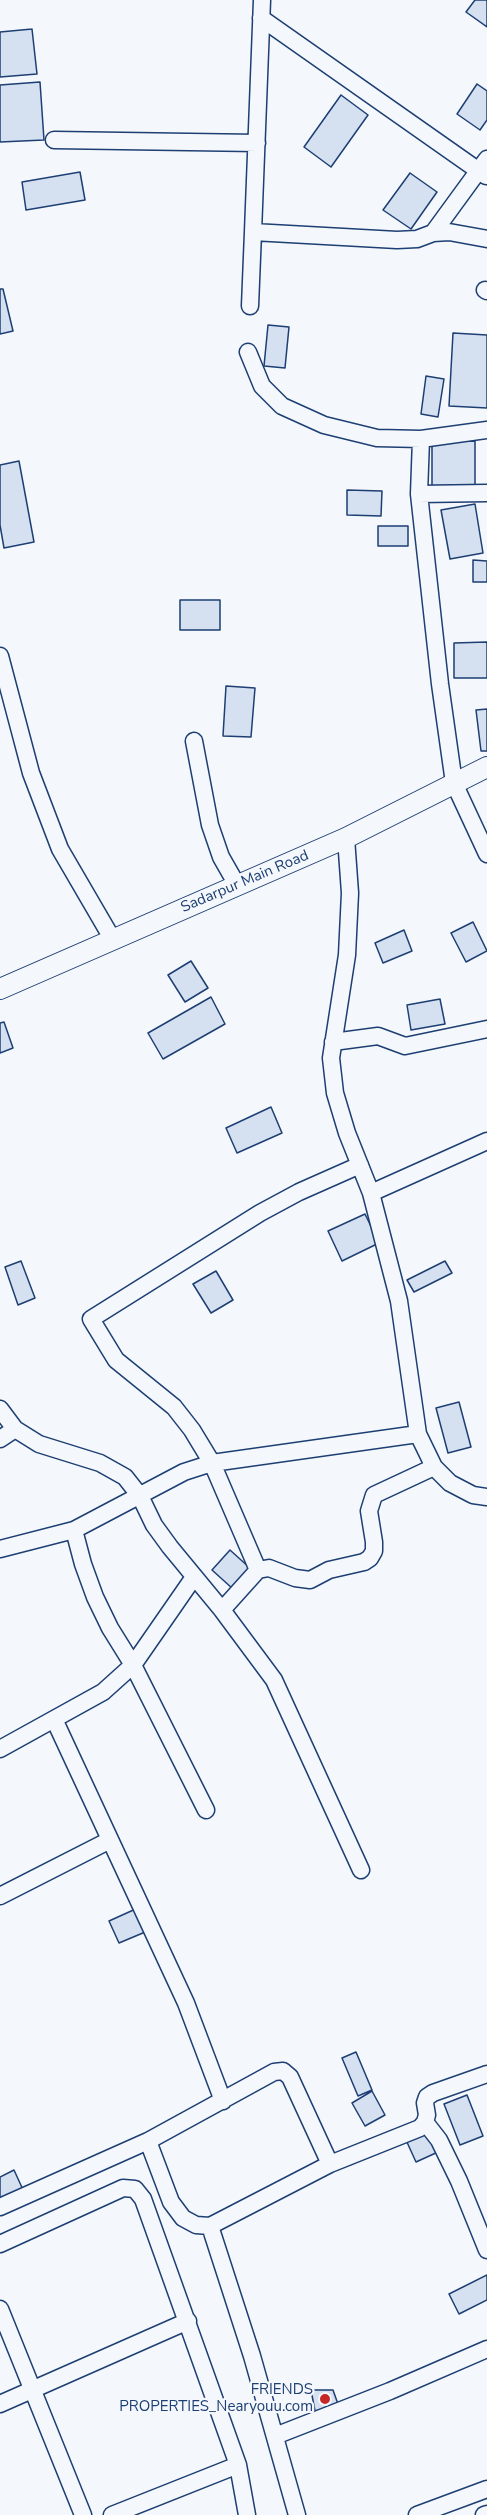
<!DOCTYPE html>
<html>
<head>
<meta charset="utf-8">
<style>
	body { margin:0 }
	canvas { display:block; background:#f4f7fb }
</style>
</head>
<body>
<canvas width="487" height="2515"></canvas>
<script>
const ctx = document.querySelector('canvas').getContext('2d');
ctx.lineJoin = 'round';
function fill(path, color) {
  ctx.fillStyle = color;
  ctx.fill(path, 'evenodd');
}
function toPath(rows) {
  const path = new Path2D();
  for (const r of rows) {
    path.moveTo(r[0], r[1]);
    for (let i = 2; i < r.length; i += 2) path.lineTo(r[i], r[i + 1]);
  }
  return path;
}
function trace(path, color, width, dash) {
  ctx.strokeStyle = color;
  ctx.lineWidth = width;
  ctx.lineCap = dash ? 'butt' : 'round';
  ctx.setLineDash(dash || []);
  ctx.stroke(path);
}
function label(font, color, halo, rows, align = 'center') {
  ctx.font = font + ' "Nunito Sans",sans-serif';
  ctx.lineWidth = 4.5;
  ctx.setLineDash([]);
  ctx.textBaseline = 'middle';
  ctx.strokeStyle = halo;
  ctx.fillStyle = color;
  for (const [text, x, y, turn = 0] of rows) {
    ctx.save();
    ctx.translate(x, y);
    ctx.rotate((+turn || 0) * Math.PI / 180);
    ctx.textAlign = isNaN(turn) ? turn : align;
    if (halo) ctx.strokeText(text, 0, 0);
    ctx.fillText(text, 0, 0);
    ctx.restore();
  }
}
const building = toPath([
	[475,0,487,0,487,27,466,12,475,0],
	[32,29,37,74,0,77,0,32,32,29],
	[40,82,44,140,0,142,0,85,40,82],
	[477,84,487,91,487,120,480,130,457,114,477,84],
	[341,95,368,115,331,167,304,147,341,95],
	[80,172,85,200,26,210,22,182,80,172],
	[410,173,437,192,411,229,383,210,410,173],
	[0,289,3,289,13,331,0,334,0,289],
	[268,325,289,327,285,368,264,366,268,325],
	[453,333,487,335,487,408,449,406,453,333],
	[426,376,444,379,438,417,421,414,426,376],
	[475,441,475,489,432,490,432,442,475,441],
	[19,461,34,542,4,548,0,525,0,465,19,461],
	[347,490,382,491,381,516,347,515,347,490],
	[475,504,483,553,450,559,441,510,475,504],
	[378,526,408,526,408,546,378,546,378,526],
	[473,560,487,561,487,582,473,582,473,560],
	[180,600,220,600,220,630,180,630,180,600],
	[487,642,487,678,454,678,454,643,487,642],
	[226,686,255,688,251,737,223,736,226,686],
	[487,709,487,751,481,751,476,710,487,709],
	[473,922,487,951,466,962,451,933,473,922],
	[404,930,412,951,383,963,375,943,404,930],
	[191,961,208,988,185,1002,168,975,191,961],
	[211,997,225,1024,163,1059,148,1033,211,997],
	[440,999,445,1024,411,1030,407,1005,440,999],
	[4,1022,13,1048,0,1053,0,1023,4,1022],
	[271,1107,282,1133,237,1153,226,1128,271,1107],
	[365,1214,379,1243,342,1261,328,1231,365,1214],
	[21,1261,35,1298,18,1305,5,1267,21,1261],
	[445,1261,452,1273,414,1292,407,1280,445,1261],
	[216,1271,233,1300,211,1313,193,1284,216,1271],
	[459,1402,471,1447,448,1453,436,1408,459,1402],
	[230,1550,251,1569,233,1589,212,1570,230,1550],
	[140,1907,150,1930,119,1943,109,1921,140,1907],
	[356,2052,372,2090,358,2096,342,2058,356,2052],
	[372,2091,385,2115,365,2126,352,2103,372,2091],
	[467,2095,483,2136,460,2145,444,2104,467,2095],
	[429,2130,438,2152,416,2162,406,2140,429,2130],
	[14,2170,24,2192,0,2203,0,2177,14,2170],
	[487,2275,487,2300,459,2314,449,2294,487,2275],
	[311,2390,333,2390,339,2407,315,2411,311,2390]
]);
fill(building, '#d5e0f0');
trace(building, '#1d3f73', 1.5);
const minor = toPath([
	[262,0,253,232,397,240,417,239,433,233,487,159],
	[261,18,486,176],
	[54,140,257,143],
	[433,233,449,232,487,239],
	[485,290,487,291],
	[250,306,253,232],
	[248,352,262,386,282,406,324,425,377,438,421,439],
	[487,430,421,439,419,494,440,684,454,783,487,854],
	[419,494,487,493],
	[0,656,31,773,60,849,113,940],
	[194,741,210,825,221,857,237,885],
	[346,838,350,893,347,955,331,1058,335,1093,347,1133,371,1193,399,1301,418,1434,434,1467,450,1483,473,1495,487,1497],
	[333,1042,378,1036,405,1046,487,1029],
	[371,1193,487,1141],
	[0,1409,15,1429,39,1444,100,1463,125,1477,140,1496,154,1525,170,1547,222,1610,274,1680,361,1870],
	[0,1439,15,1429],
	[74,1530,83,1564,95,1597,110,1628,133,1665,206,1810],
	[0,1549,74,1530,184,1472,212,1463,418,1434],
	[258,1570,212,1463,192,1430,174,1407,116,1360,91,1319,260,1213,299,1192,360,1165],
	[222,1610,258,1570,269,1568,295,1578,310,1580,329,1570,364,1562,370,1558,374,1551,374,1542,369,1511,374,1495,434,1467],
	[54,1719,186,2003,223,2101],
	[0,1749,103,1692,133,1665,194,1577],
	[0,1896,110,1840],
	[425,2122,439,2140,459,2181,487,2250],
	[148,2141,274,2072,283,2071,290,2077,330,2164],
	[0,2207,148,2141,171,2202,183,2218,196,2225,210,2226,252,2356,297,2515],
	[210,2226,330,2164,420,2128,425,2122,427,2115,425,2103,427,2097,433,2093,487,2074],
	[0,2244,123,2188,135,2189,143,2199,238,2465,112,2515],
	[0,2309,83,2515],
	[0,2404,188,2321],
	[275,2436,390,2391,487,2349],
	[238,2465,247,2515],
	[417,2515,487,2489],
	[484,2515,487,2514]
]);
const tertiary = toPath([
	[0,989,346,838,487,767]
]);
trace(minor, '#1d3f73', 19);
trace(tertiary, '#1d3f73', 22);
trace(minor, '#f4f7fb', 16);
trace(tertiary, '#f4f7fb', 20);
for (const [x, y, r, color] of [
	[325,2399,6,"#c62828"]
]) {
  const dot = new Path2D();
  dot.arc(x, y, r, 0, 2 * Math.PI);
  ctx.fillStyle = color;
  ctx.fill(dot);
  trace(dot, '#f4f7fb', 2);
}
label('15px', '#1d3f73', '#f4f7fb', [
	["Sadarpur Main Road",245,882,-23]
]);
label('15px', '#1d3f73', '#f4f7fb', [
	["FRIENDS",313,2390],
	["PROPERTIES_Nearyouu.com",313,2407]
], 'right');
</script>
</body>
</html>
